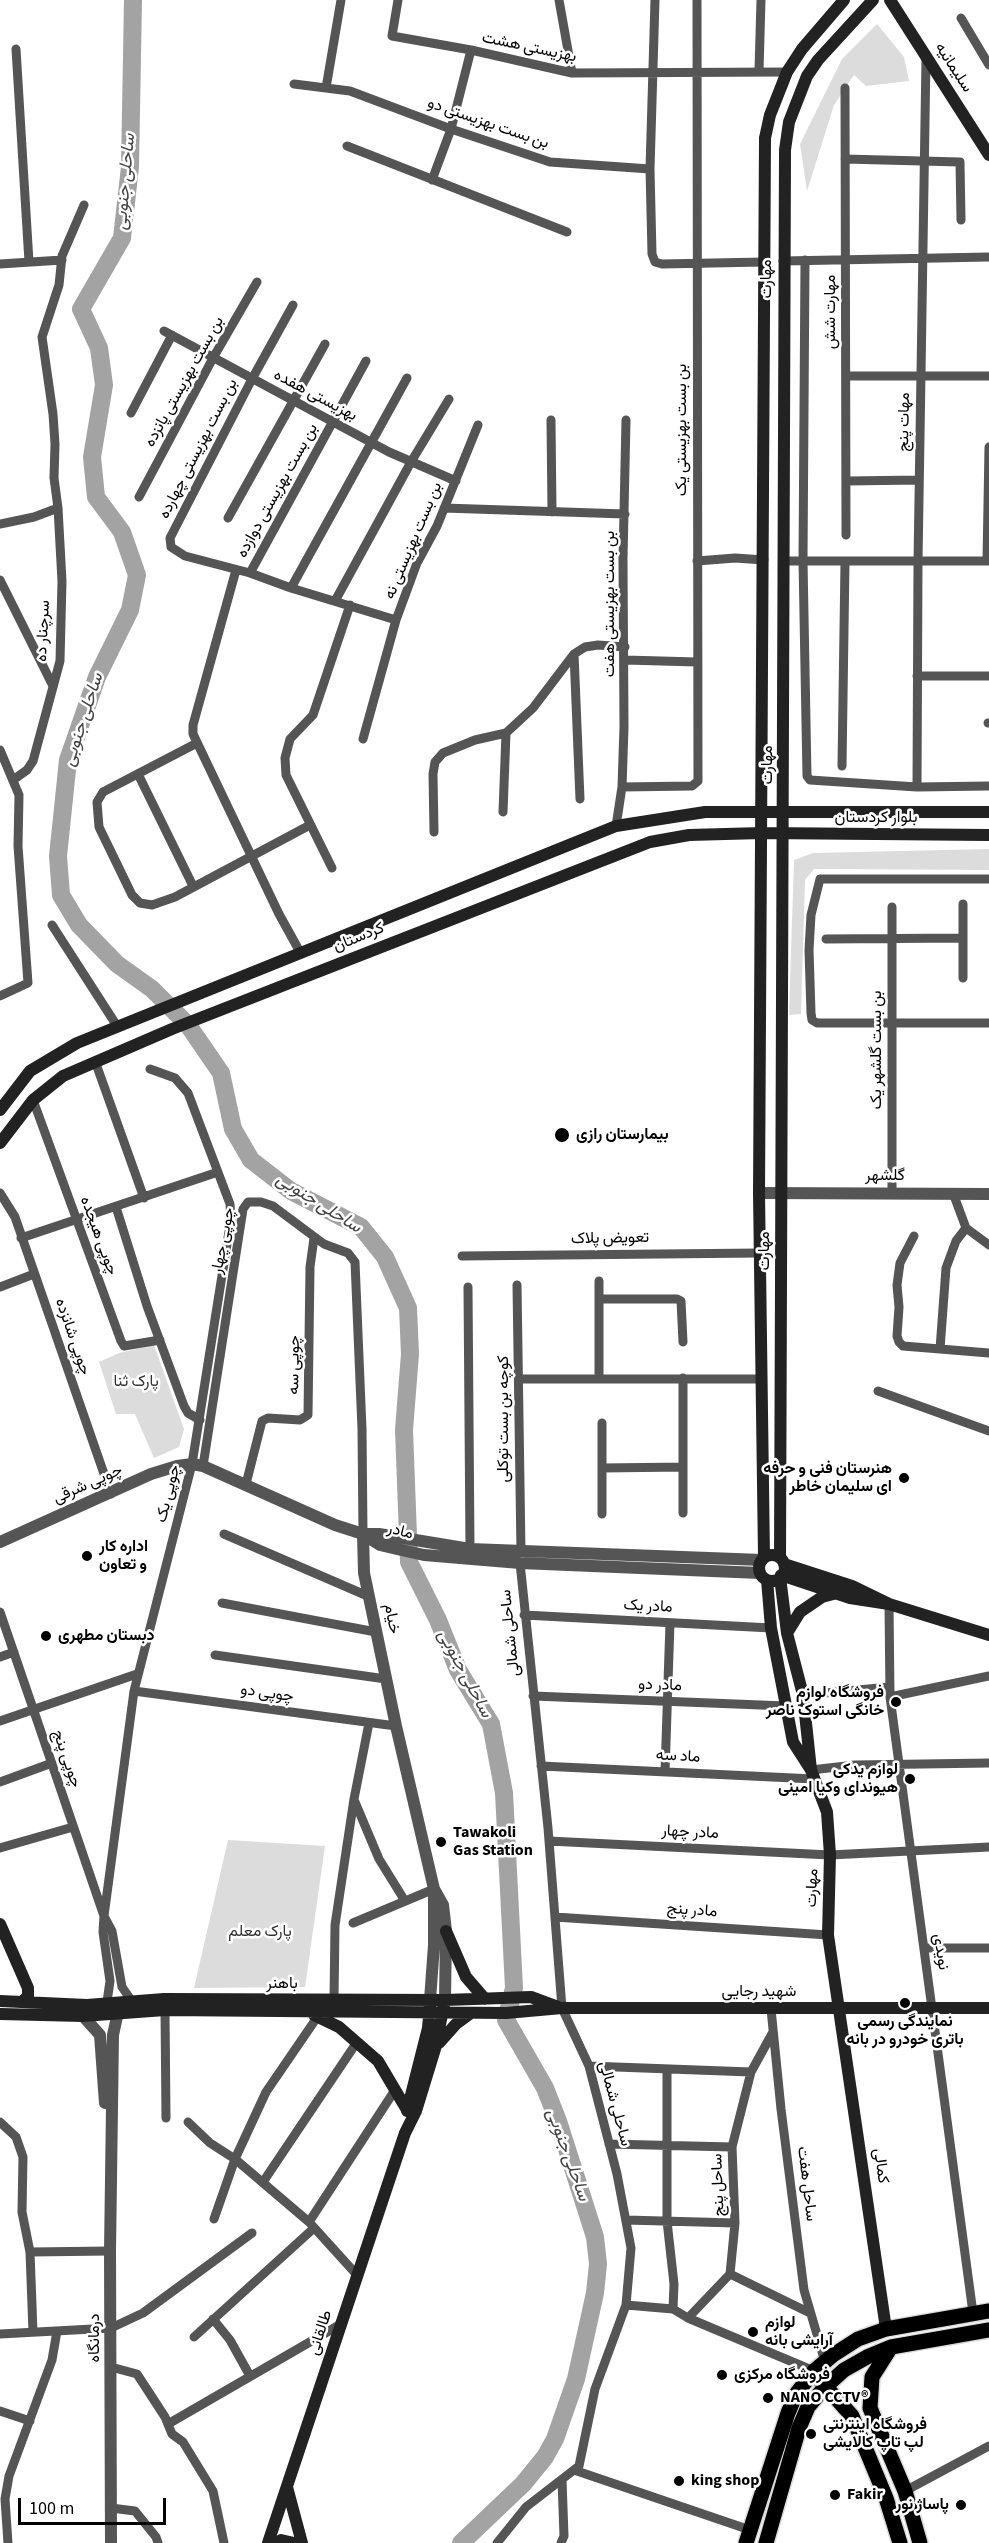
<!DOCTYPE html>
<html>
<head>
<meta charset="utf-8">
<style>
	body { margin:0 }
	#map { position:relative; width:989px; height:2543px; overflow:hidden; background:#fff; font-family:"Source Sans 3",sans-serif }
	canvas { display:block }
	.scale { position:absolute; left:18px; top:2498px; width:148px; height:27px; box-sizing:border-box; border:3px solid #000; border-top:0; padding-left:8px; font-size:18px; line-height:21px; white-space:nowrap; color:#000; -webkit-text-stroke:4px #fff; paint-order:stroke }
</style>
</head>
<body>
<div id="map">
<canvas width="989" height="2543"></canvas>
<div class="scale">100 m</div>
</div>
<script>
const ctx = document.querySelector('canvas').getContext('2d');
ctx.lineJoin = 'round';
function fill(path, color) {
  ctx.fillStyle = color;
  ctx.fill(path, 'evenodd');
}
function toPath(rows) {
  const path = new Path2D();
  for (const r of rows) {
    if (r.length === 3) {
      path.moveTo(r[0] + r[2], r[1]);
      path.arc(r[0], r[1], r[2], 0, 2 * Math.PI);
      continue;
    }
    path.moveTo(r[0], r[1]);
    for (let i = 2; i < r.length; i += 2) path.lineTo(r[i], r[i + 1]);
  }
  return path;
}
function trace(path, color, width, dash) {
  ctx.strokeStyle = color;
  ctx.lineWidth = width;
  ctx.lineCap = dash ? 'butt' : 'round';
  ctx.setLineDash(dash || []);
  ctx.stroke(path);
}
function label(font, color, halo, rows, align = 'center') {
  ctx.font = font + ' "Source Sans 3",Vazirmatn,sans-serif';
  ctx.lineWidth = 5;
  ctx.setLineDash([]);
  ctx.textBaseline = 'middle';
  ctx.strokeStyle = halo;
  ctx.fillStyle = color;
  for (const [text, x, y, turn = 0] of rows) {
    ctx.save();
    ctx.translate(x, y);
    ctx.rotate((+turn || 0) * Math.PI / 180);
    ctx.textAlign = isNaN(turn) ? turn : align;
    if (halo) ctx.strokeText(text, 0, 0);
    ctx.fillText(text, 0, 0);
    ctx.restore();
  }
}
fill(toPath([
	[877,24,904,57,909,81,866,86,854,75,834,105,807,191,800,144,842,59],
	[989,849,989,870,814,869,805,880,801,1014,789,1015,794,860,813,853],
	[154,1345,184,1429,179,1447,154,1458,135,1414,116,1414,99,1362,119,1353],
	[228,1840,325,1846,305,1987,194,1988]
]), '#dcdcdc');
trace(toPath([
	[133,0,130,167,122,238,81,309,99,348,104,385,92,457,96,497,122,532,137,575,130,610,97,677,68,760,58,856,61,895,79,925,117,964,152,989,188,1025,221,1073,233,1129,251,1160,291,1191,361,1227,385,1257,408,1308,410,1354,404,1430,409,1562,438,1620,458,1670,491,1724,504,1793,514,1988,506,2020,545,2088,558,2121,595,2237,598,2264,595,2293,576,2379,555,2439,545,2457,523,2484,461,2543]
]), '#a3a3a3', 18);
const primary = toPath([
	[891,2347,872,2377,870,2408,905,2491,920,2543],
	[819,2379,852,2416,886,2498,900,2543],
	[746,2543,788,2413,796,2394,814,2371,833,2355,858,2339,886,2329,989,2311],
	[766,2543,799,2428,808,2407,824,2388,844,2370,867,2357,891,2347,989,2330]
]);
trace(primary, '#dbdbdb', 18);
trace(toPath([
	[398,0,392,36,471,50,572,73,787,72],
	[559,0,572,73],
	[961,18,989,65],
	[16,49,29,262],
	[759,71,761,0],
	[294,84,350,91,451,129,550,162,650,169,652,254,655,262,662,264,764,262],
	[326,88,341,0],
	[845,88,846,535],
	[347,146,567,232],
	[845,159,960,162,961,220],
	[650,169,655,0],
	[432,180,451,129,471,50],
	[805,260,803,561,807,776,810,780,917,787,989,786],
	[783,261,989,257],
	[0,264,62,260],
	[293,305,252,379,170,538,171,547,185,556,250,573,291,588,396,620],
	[164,331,389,452,456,481],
	[846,376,989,376],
	[131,413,172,335],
	[551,420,552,512],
	[846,481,919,480],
	[139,497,213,358,257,282],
	[444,508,625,514],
	[228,518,325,344],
	[0,524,34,517,58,508,54,478,55,444,53,414,42,337,59,285,62,256,84,205],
	[697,561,735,558,764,560],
	[783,561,989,561],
	[987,561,989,447],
	[236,570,193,725,193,734,279,914,300,952],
	[250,573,366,361],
	[0,580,53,686],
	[291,588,407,378],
	[335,601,411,462,449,399],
	[574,654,580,799],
	[625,660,697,662],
	[917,676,989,676],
	[988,723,989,723],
	[363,739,396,620,417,563,437,526,478,425],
	[197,743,103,792,97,802,99,827,132,895,140,903,152,905,175,897,310,825],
	[0,750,19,795,18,846,28,983,0,996],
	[842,766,845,562],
	[138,774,193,886],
	[13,780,27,770,33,761,60,661,62,581,58,508],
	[622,787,692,786,698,781,697,0],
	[917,787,918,562,926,58],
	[503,812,506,733],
	[616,826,622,787,624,727,623,559,626,420],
	[434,832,433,774,435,762,443,753,475,740,506,733,533,708,574,654,585,647,598,645,625,647],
	[332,868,286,775,285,758,290,739,313,715,350,605],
	[989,879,820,879,811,915,809,950,811,1013,812,1020,817,1023,989,1023],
	[52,925,117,1026],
	[826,939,962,938],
	[963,978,963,904],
	[95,1061,144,1198],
	[33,1100,121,1341,124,1346,160,1340],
	[0,1193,15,1217,111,1494],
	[892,1193,892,907],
	[953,1193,966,1228,989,1245],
	[116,1207,147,1306,184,1406,188,1413,200,1420],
	[914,1236,900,1263,897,1285,899,1307,897,1336,899,1342,903,1346,940,1349,946,1268,956,1241,966,1228],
	[21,1238,218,1172],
	[462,1256,760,1253],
	[517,1285,521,1552],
	[0,1287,34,1274],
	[468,1287,470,1549],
	[599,1299,677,1299,681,1301,683,1342],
	[940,1349,989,1353],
	[519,1379,760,1379],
	[599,1379,599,1281],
	[878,1391,989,1431],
	[203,1466,243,1209,248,1202,261,1202,273,1206,324,1244,348,1253,355,1262,362,1429,363,1534],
	[602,1468,683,1467],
	[246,1484,262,1421,268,1418,300,1420,308,1415,310,1267,314,1238],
	[683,1513,683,1378],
	[602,1514,602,1423],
	[224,1534,370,1597],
	[222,1603,376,1632],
	[889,1604,890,1697],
	[0,1612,104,1916,112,1931,122,1987,131,2000],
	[524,1615,771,1628],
	[215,1655,386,1679],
	[0,1657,14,1652],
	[134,1691,396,1726],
	[803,1695,890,1687],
	[533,1696,786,1706],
	[0,1721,137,1674],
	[541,1766,814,1779],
	[811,1770,855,1765,989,1763],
	[665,1772,670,1623],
	[0,1782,52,1763],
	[355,1802,379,1859,405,1901],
	[549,1841,830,1855,989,1847],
	[0,1848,73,1827],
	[555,1917,828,1935],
	[353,1923,434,1889],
	[924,1948,989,1948],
	[334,2000,335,1925,354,1799,369,1723],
	[107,2002,110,1981,103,1932,104,1916,134,1691,192,1464,231,1219,230,1204,188,1093,175,1078,150,1069],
	[771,2009,781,2109,804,2290,825,2362],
	[165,2010,166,2118],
	[589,2066,751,2072],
	[667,2070,667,2221,674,2284,673,2309],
	[0,2122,16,2137,23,2157,22,2212,30,2252,33,2332],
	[188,2122,210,2143,235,2159,309,2222,357,2275],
	[609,2144,732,2147],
	[263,2182,357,2042],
	[214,2219,235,2159,266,2092,318,2016],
	[626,2220,735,2223],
	[309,2222,395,2090],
	[30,2252,110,2251],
	[730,2274,735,2223,732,2147,751,2072,773,2032],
	[730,2274,810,2313],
	[626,2305,673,2309,688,2318,814,2371],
	[973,2313,890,1697,989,1676],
	[688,2318,730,2274],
	[213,2319,230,2340,250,2376],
	[0,2334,111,2328,143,2313,252,2233],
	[194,2337,314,2228],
	[111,2367,137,2374,165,2417,172,2434,183,2442,213,2491,224,2543],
	[0,2411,30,2421],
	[168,2424,341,2324],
	[574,2470,750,2530],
	[905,2491,989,2446],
	[111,2508,135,2511,156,2537,158,2543],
	[8,2543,5,2499,9,2476,52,2360,57,2331],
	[497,2543,526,2507,579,2466,595,2389,626,2305,631,2248,617,2174,589,2066,562,2008,548,1828,520,1563],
	[561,2543,564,2536,562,2480]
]), '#555', 9);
trace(toPath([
	[759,1193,989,1194],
	[363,1534,364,1573,396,1726,434,1889,443,1905,446,1931,445,2000],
	[364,1534,379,1534,470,1549,762,1560],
	[0,1542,151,1474,177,1466,192,1464,203,1466,335,1525,363,1534,380,1545,397,1549,424,1555,520,1563,760,1573],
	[430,2000,434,1945,434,1890],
	[83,2016,100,2035,105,2103],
	[111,2543,110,2251,113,2035,118,2012]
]), '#555', 12);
trace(toPath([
	[890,0,989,155],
	[0,1110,30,1071,77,1043,616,826,705,812,989,812],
	[0,1143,33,1100,63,1076,172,1029,650,842,689,835,762,833,989,835],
	[772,1568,13],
	[764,1557,759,1193,765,138,770,115,787,72,802,49,844,0],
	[780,1558,785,150,789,122,807,76,818,60,873,0],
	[781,1575,850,1598,889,1604,852,1586,784,1564],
	[767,1580,771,1628,793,1742,811,1770,803,1695,787,1633,780,1577],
	[889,1604,989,1635],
	[787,1633,800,1612,822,1597,837,1593],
	[811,1770,827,1812,830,1855,828,1935,886,2329],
	[0,1924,28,1988,28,1996,23,2001],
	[446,1931,466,1977,485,1999],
	[0,2001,87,2005,164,1999,445,2000,531,1997,558,2007],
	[0,2014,83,2016,165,2010,506,2013,562,2008,989,2008],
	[314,2015,339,2027,378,2061,407,2110],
	[439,2043,456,2024,471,2013],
	[407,2111,428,2028,430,2005],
	[287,2487,302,2543],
	[268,2543,405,2133,416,2111,435,2049,445,2000],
	[278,2543,281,2540,294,2543]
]), '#222', 12);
trace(primary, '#000', 15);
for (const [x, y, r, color] of [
	[562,1135,8,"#000"],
	[904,1478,6,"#000"],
	[87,1556,6,"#000"],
	[46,1636,6,"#000"],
	[896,1702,6,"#000"],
	[910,1779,6,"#000"],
	[441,1842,6,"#000"],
	[905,2003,6,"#000"],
	[753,2332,6,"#000"],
	[722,2375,6,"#000"],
	[768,2398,6,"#000"],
	[811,2434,6,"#000"],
	[679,2481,6,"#000"],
	[835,2495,6,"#000"],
	[961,2505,6,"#000"]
]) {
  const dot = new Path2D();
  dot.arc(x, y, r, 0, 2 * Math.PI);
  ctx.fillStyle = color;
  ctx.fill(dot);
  trace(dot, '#fff', 2);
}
label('16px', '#000', '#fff', [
	["بهزیستی هشت",529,48,12],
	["سلیمانیه",953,68,57],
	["بن بست بهزیستی دو",488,124,19],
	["مهارت",767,279,-90],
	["مهارت شش",831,312,-90],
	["بن بست بهزیستی پانزده",185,382,-61],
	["بهزیستی هفده",315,396,28],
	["مهات پنج",905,422,-89],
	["بن بست بهزیستی یک",682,430,-90],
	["بن بست بهزیستی چهارده",199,449,-63],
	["بن بست بهزیستی دوازده",278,491,-61],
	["بن بست بهزیستی نه",414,541,-67],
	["بن بست بهزیستی هفت",610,604,-90],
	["سرچنار ده",44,631,-87],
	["مهارت",768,765,-90],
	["بلوار کردستان",876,818],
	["کردستان",359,938,-22],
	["بن بست گلشهر یک",877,1050,-90],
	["گلشهر",885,1176],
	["چوپی هیجده",98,1236,70],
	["تعویض پلاک",610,1239,-1],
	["چوپی چهار",224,1241,-79],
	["مهارت",765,1251,-90],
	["چوپی شانزده",72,1337,71],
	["چوپی سه",295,1365,-89],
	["کوچه بن بست توکلی",504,1419,-90],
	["چوپی شرقی",88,1485,-24],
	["چوپی یک",169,1494,-76],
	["مادر",400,1532,14],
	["مادر یک",648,1607,3],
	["خیام",391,1619,79],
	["ساحلی شمالی",511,1633,-96],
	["مادر دو",660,1686,2],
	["چوپی دو",267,1694,8],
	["ماد سه",678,1757,3],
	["چوپی پنج",66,1759,71],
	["مادر چهار",690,1833,3],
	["مهارت",813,1888,-88],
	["مادر پنج",692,1911,4],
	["نویدی",940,1952,81],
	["باهنر",282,1984],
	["شهید رجایی",759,1992],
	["ساحلی شمالی",614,2104,75],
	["کمالی",880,2166,82],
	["ساحل هفت",806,2184,83],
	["ساحل پنج",719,2185,-92],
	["طالقانی",321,2333,-72],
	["درمانگاه",95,2338,-90]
]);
label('bold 16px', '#000', '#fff', [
	["بیمارستان رازی",576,1135],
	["هنرستان فنی و حرفه",892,1469,"right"],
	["ای سلیمان خاطر",892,1487,"right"],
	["اداره کار",99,1547],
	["و تعاون",99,1565],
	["دبستان مطهری",58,1636],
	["فروشگاه لوازم",884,1693,"right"],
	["خانگى استوک ناصر",884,1711,"right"],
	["لوازم یدکى",898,1770,"right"],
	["هیونداى وکیا امینى",898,1788,"right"],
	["Tawakoli",453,1833],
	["Gas Station",453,1851],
	["نمایندگی رسمی",905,2022,"center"],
	["باتری خودرو در بانه",905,2040,"center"],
	["لوازم",765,2323],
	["آرایشی بانه",765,2341],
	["فروشگاه مرکزى",734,2375],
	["NANO CCTV®",780,2398],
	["فروشگاه اینترنتی",823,2425],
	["لپ تاپ کالایشی",823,2443],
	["king shop",691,2481],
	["Fakir",847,2495],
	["پاساژ نور",949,2505,"right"]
], 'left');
label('16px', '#333', '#fff', [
	["پارک ثنا",136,1382],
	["پارک معلم",260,1932]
]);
label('italic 18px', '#444', '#fff', [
	["ساحلی جنوبی",126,182,-85],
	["ساحلی جنوبی",84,720,-72],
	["ساحلی جنوبی",318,1204,32],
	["ساحلی جنوبی",464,1674,62],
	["ساحلی جنوبی",567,2155,70]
]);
</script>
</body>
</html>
